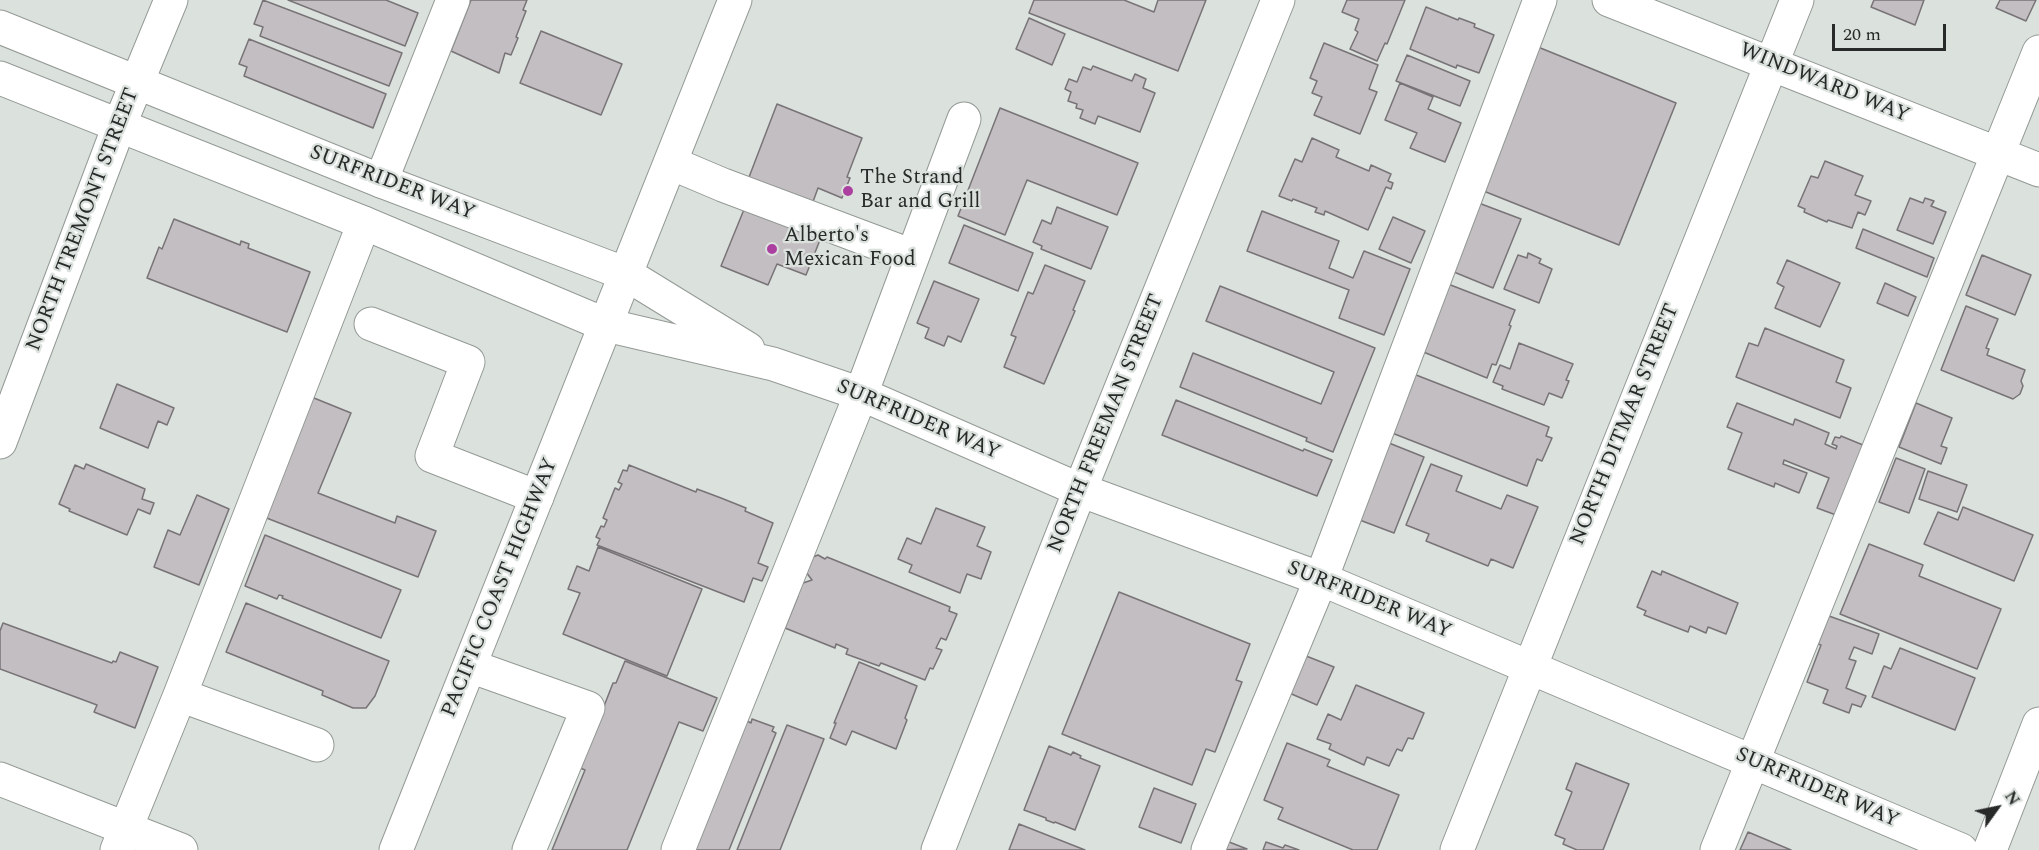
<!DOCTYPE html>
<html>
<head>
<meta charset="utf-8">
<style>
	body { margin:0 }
	#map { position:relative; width:2039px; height:850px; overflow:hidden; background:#dbe1dc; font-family:Spectral,serif }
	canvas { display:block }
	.north { position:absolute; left:1967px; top:778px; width:60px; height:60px; -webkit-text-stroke:4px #dbe1dc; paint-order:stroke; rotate:57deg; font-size:16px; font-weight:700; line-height:24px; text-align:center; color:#272a28 }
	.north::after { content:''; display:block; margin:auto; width:21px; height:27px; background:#272a28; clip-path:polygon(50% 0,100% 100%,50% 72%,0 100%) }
	.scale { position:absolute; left:1832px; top:24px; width:114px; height:27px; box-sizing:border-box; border:3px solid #272a28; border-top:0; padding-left:8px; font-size:18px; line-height:21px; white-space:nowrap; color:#272a28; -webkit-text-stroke:4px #dbe1dc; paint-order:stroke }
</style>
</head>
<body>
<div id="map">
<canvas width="2039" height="850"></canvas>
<div class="north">N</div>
<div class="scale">20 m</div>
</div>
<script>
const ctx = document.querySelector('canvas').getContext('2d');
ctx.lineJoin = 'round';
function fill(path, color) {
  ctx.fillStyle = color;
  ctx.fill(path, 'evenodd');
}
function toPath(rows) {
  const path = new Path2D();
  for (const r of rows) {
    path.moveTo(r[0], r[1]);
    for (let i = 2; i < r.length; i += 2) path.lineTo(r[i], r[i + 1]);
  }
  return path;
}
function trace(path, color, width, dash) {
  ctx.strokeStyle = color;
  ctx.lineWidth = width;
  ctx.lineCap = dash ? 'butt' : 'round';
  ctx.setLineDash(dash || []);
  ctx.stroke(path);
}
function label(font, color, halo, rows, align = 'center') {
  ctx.font = font + ' Spectral,serif';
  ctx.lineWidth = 4.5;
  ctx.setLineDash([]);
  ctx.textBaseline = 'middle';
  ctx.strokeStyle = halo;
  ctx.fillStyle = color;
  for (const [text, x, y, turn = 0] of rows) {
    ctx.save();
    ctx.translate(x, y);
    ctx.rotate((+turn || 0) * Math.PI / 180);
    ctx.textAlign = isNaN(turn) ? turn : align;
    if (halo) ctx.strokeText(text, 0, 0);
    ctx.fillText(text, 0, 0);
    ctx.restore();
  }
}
const building = toPath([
	[263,0,402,53,389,86,260,36,263,27,254,24,263,0],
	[288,0,386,0,418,13,405,46,288,0],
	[471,0,527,0,523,10,526,11,516,37,518,38,511,55,505,53,499,73,451,51,471,0],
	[1034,0,1124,0,1154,12,1158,0,1206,0,1178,71,1029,13,1034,0],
	[1347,0,1405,0,1387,44,1385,43,1377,61,1350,49,1358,32,1355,30,1359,19,1342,12,1347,0],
	[1874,0,1924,0,1915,25,1871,7,1874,0],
	[2000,0,2036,0,2026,21,1996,8,2000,0],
	[1426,7,1458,20,1459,18,1475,24,1474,27,1494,35,1479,73,1457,65,1456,68,1410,49,1426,7],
	[1029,18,1065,34,1052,65,1016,49,1029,18],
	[541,31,622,64,601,115,520,83,541,31],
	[249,39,386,94,373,128,244,76,247,67,239,64,249,39],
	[1324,43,1378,65,1369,89,1377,92,1360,134,1314,115,1322,97,1312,93,1317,81,1310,78,1324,43],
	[1538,47,1676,103,1619,245,1481,190,1538,47],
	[1407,55,1470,81,1460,106,1396,81,1407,55],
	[1093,66,1132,81,1135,74,1146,79,1143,88,1155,93,1140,132,1098,116,1095,124,1080,118,1083,110,1076,108,1077,104,1068,101,1071,92,1065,89,1069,79,1077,82,1083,67,1091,70,1093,66],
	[1400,83,1433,97,1428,109,1461,123,1445,162,1410,148,1417,133,1385,120,1400,83],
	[777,104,862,138,847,177,850,178,842,198,818,188,810,210,746,185,777,104],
	[1000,108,1138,163,1117,215,1027,180,1005,235,958,216,1000,108],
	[1312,138,1339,150,1336,157,1369,171,1371,165,1391,174,1388,181,1393,183,1391,189,1386,187,1368,230,1325,211,1324,215,1315,212,1317,208,1293,199,1292,201,1279,196,1295,159,1302,162,1312,138],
	[1825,161,1863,176,1855,195,1871,201,1865,215,1858,212,1852,228,1828,220,1827,222,1804,212,1805,209,1798,206,1811,176,1818,178,1825,161],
	[1910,198,1923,203,1925,198,1934,201,1931,206,1946,212,1933,244,1897,230,1910,198],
	[1476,202,1521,219,1493,288,1449,270,1476,202],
	[745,207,822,235,806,275,777,264,768,285,721,266,745,207],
	[1057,207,1108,227,1091,269,1041,249,1042,246,1033,242,1042,220,1051,224,1057,207],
	[1262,211,1339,241,1329,268,1353,278,1364,251,1410,269,1384,335,1339,318,1349,290,1247,251,1262,211],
	[1393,217,1425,231,1411,263,1379,249,1393,217],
	[174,219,240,245,241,241,249,244,248,248,310,272,287,332,147,278,159,247,162,249,174,219],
	[964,225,1033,253,1018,291,949,263,964,225],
	[1863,229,1934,258,1927,277,1856,248,1863,229],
	[1528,253,1541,259,1539,263,1552,269,1539,303,1504,289,1518,255,1527,258,1528,253],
	[1982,255,2031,275,2015,315,1966,295,1982,255],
	[1787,260,1840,283,1820,327,1775,308,1784,287,1777,283,1787,260],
	[1045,265,1085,281,1073,310,1075,311,1044,384,1004,367,1016,337,1011,335,1028,292,1033,294,1045,265],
	[934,281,979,299,961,342,948,336,944,346,925,338,929,328,917,323,934,281],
	[1885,283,1916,297,1908,316,1877,303,1885,283],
	[1448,284,1515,310,1509,325,1511,326,1496,365,1492,364,1487,378,1421,351,1448,284],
	[1220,286,1375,348,1333,452,1306,441,1307,438,1180,387,1193,353,1321,404,1334,372,1206,321,1220,286],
	[1966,306,1998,319,1986,348,1989,349,1987,355,2025,370,2021,381,2023,386,2020,394,2013,399,1941,370,1966,306],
	[1765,328,1844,360,1836,382,1851,388,1840,418,1736,377,1749,343,1758,346,1765,328],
	[1519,343,1573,364,1566,380,1569,381,1562,398,1549,393,1544,405,1502,389,1503,386,1493,382,1500,365,1510,369,1519,343],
	[1411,373,1549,427,1546,436,1552,438,1542,461,1537,459,1527,486,1387,431,1411,373],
	[117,384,174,408,167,425,158,421,148,448,100,428,117,384],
	[309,396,351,413,318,493,395,523,397,516,436,531,418,577,264,517,309,396],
	[1176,400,1303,451,1304,449,1332,460,1317,496,1162,435,1176,400],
	[1737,403,1793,425,1795,419,1829,433,1825,444,1836,449,1837,446,1832,444,1835,437,1840,438,1841,436,1863,445,1836,515,1817,508,1829,478,1784,460,1783,464,1807,473,1799,493,1775,483,1774,487,1728,469,1742,433,1727,427,1737,403],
	[1916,403,1952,418,1941,446,1947,448,1941,464,1899,447,1916,403],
	[1379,439,1424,457,1394,533,1349,516,1379,439],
	[1896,458,1925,469,1909,513,1879,502,1896,458],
	[86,464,145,489,142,499,154,503,150,514,138,509,127,535,69,511,70,509,59,504,75,465,84,469,86,464],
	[1431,464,1462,476,1456,491,1501,509,1507,495,1538,507,1513,568,1491,559,1488,566,1426,541,1429,534,1406,525,1431,464],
	[629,465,696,492,697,489,721,498,746,508,745,511,773,523,758,563,768,567,762,581,753,578,744,602,597,545,600,539,596,537,601,526,604,527,607,520,603,518,615,488,619,490,622,484,618,482,623,470,627,471,629,465],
	[1928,471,1967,485,1957,512,1919,499,1928,471],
	[197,495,229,509,199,585,154,567,168,530,180,535,197,495],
	[1963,507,2033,535,2014,581,1924,544,1938,512,1958,520,1963,507],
	[936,508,985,527,977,546,991,552,981,579,967,574,960,593,909,572,912,565,898,559,907,538,921,544,936,508],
	[265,535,401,590,381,638,282,598,283,596,279,595,277,599,245,586,265,535],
	[1869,544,1923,565,1919,576,2001,609,1977,669,1840,614,1869,544],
	[598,547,702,589,667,676,563,634,580,593,568,589,577,566,589,571,598,547],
	[818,555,825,559,827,557,950,607,949,611,957,614,946,640,941,638,936,648,942,650,933,669,930,668,925,680,881,663,879,666,846,654,848,649,836,644,835,648,785,628,798,596,797,594,803,583,812,580,806,572,813,557,818,555],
	[1652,571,1661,575,1662,571,1738,603,1726,634,1708,627,1706,633,1690,626,1688,632,1644,615,1646,611,1637,607,1652,571],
	[1119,592,1250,644,1236,680,1242,682,1215,752,1206,749,1192,785,1062,734,1119,592],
	[246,603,389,661,375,696,366,708,353,708,322,695,323,691,226,652,246,603],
	[1829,616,1879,634,1872,654,1854,647,1849,659,1856,661,1846,688,1866,696,1861,707,1852,704,1849,713,1823,703,1828,690,1807,682,1821,645,1818,644,1829,616],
	[3,623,112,663,113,661,116,662,120,652,158,667,135,728,94,712,97,705,0,669,0,631,3,623],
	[1900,648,1975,678,1955,730,1872,697,1884,666,1891,669,1900,648],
	[1296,652,1334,667,1317,705,1280,689,1296,652],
	[625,661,717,698,703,731,679,722,627,850,552,850,585,770,580,768,613,683,616,683,625,661],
	[859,662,917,686,905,718,907,720,896,749,852,731,846,745,830,738,836,723,834,723,859,662],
	[1356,685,1424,713,1413,739,1408,738,1402,751,1397,749,1389,766,1367,757,1364,765,1329,749,1331,744,1317,739,1328,714,1341,720,1356,685],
	[741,718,751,723,752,719,774,727,772,731,776,733,729,850,689,850,741,718],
	[787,725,824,739,780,850,737,850,787,725],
	[1287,743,1330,760,1327,766,1399,795,1377,850,1353,850,1278,819,1283,808,1264,800,1287,743],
	[1049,746,1071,755,1073,752,1081,756,1080,758,1100,766,1075,830,1055,822,1054,823,1046,820,1046,818,1024,810,1049,746],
	[1576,763,1629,784,1603,850,1577,850,1563,844,1565,839,1555,835,1572,792,1566,789,1576,763],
	[1154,788,1196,804,1181,843,1139,827,1154,788],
	[1019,824,1085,850,1009,850,1019,824],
	[1748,832,1791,850,1740,850,1748,832],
	[1224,840,1247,849,1220,850,1224,840],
	[1266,842,1283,848,1285,845,1299,850,1263,850,1266,842]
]);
fill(building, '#c3bec2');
trace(building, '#787377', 1.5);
const minor = toPath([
	[1609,0,2039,170],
	[671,163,723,185,912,256],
	[381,181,453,0],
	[626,274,748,349],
	[371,324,468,362,432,456,537,497],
	[606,325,773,364,861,394,1080,490,1321,579,1961,850],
	[0,442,119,126,171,0],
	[470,666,588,708,529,850],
	[180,695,317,745],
	[0,779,181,850],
	[117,850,180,695,364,223],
	[678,850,861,394,964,119],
	[938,850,1080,490,1278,0],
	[1208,850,1321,579,1540,0],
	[1457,850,1797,0],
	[1717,850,2039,52],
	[1990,850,2039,724]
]);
const major = toPath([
	[0,27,381,181,626,274],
	[0,78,364,223,606,325],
	[396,850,735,0]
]);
trace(minor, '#949a95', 35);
trace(major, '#949a95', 35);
trace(minor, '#fff', 33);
trace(major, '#fff', 33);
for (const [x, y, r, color] of [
	[848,191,6,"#ab40a0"],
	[772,249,6,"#ab40a0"]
]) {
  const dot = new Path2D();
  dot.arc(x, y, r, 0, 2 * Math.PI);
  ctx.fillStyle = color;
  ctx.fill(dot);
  trace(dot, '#dbe1dc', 2);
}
label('21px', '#272a28', '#dbe1dc', [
	["WINDWARD WAY",1824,84,22],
	["SURFRIDER WAY",392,184,21],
	["NORTH TREMONT STREET",84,220,-69],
	["SURFRIDER WAY",918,421,23],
	["NORTH FREEMAN STREET",1107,424,-68],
	["NORTH DITMAR STREET",1626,425,-68],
	["PACIFIC COAST HIGHWAY",501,588,-68],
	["SURFRIDER WAY",1369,601,22],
	["SURFRIDER WAY",1817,789,23]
]);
label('21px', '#272a28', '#dbe1dc', [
	["The Strand",860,179],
	["Bar and Grill",860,203],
	["Alberto's",784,237],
	["Mexican Food",784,261]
], 'left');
</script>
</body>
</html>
